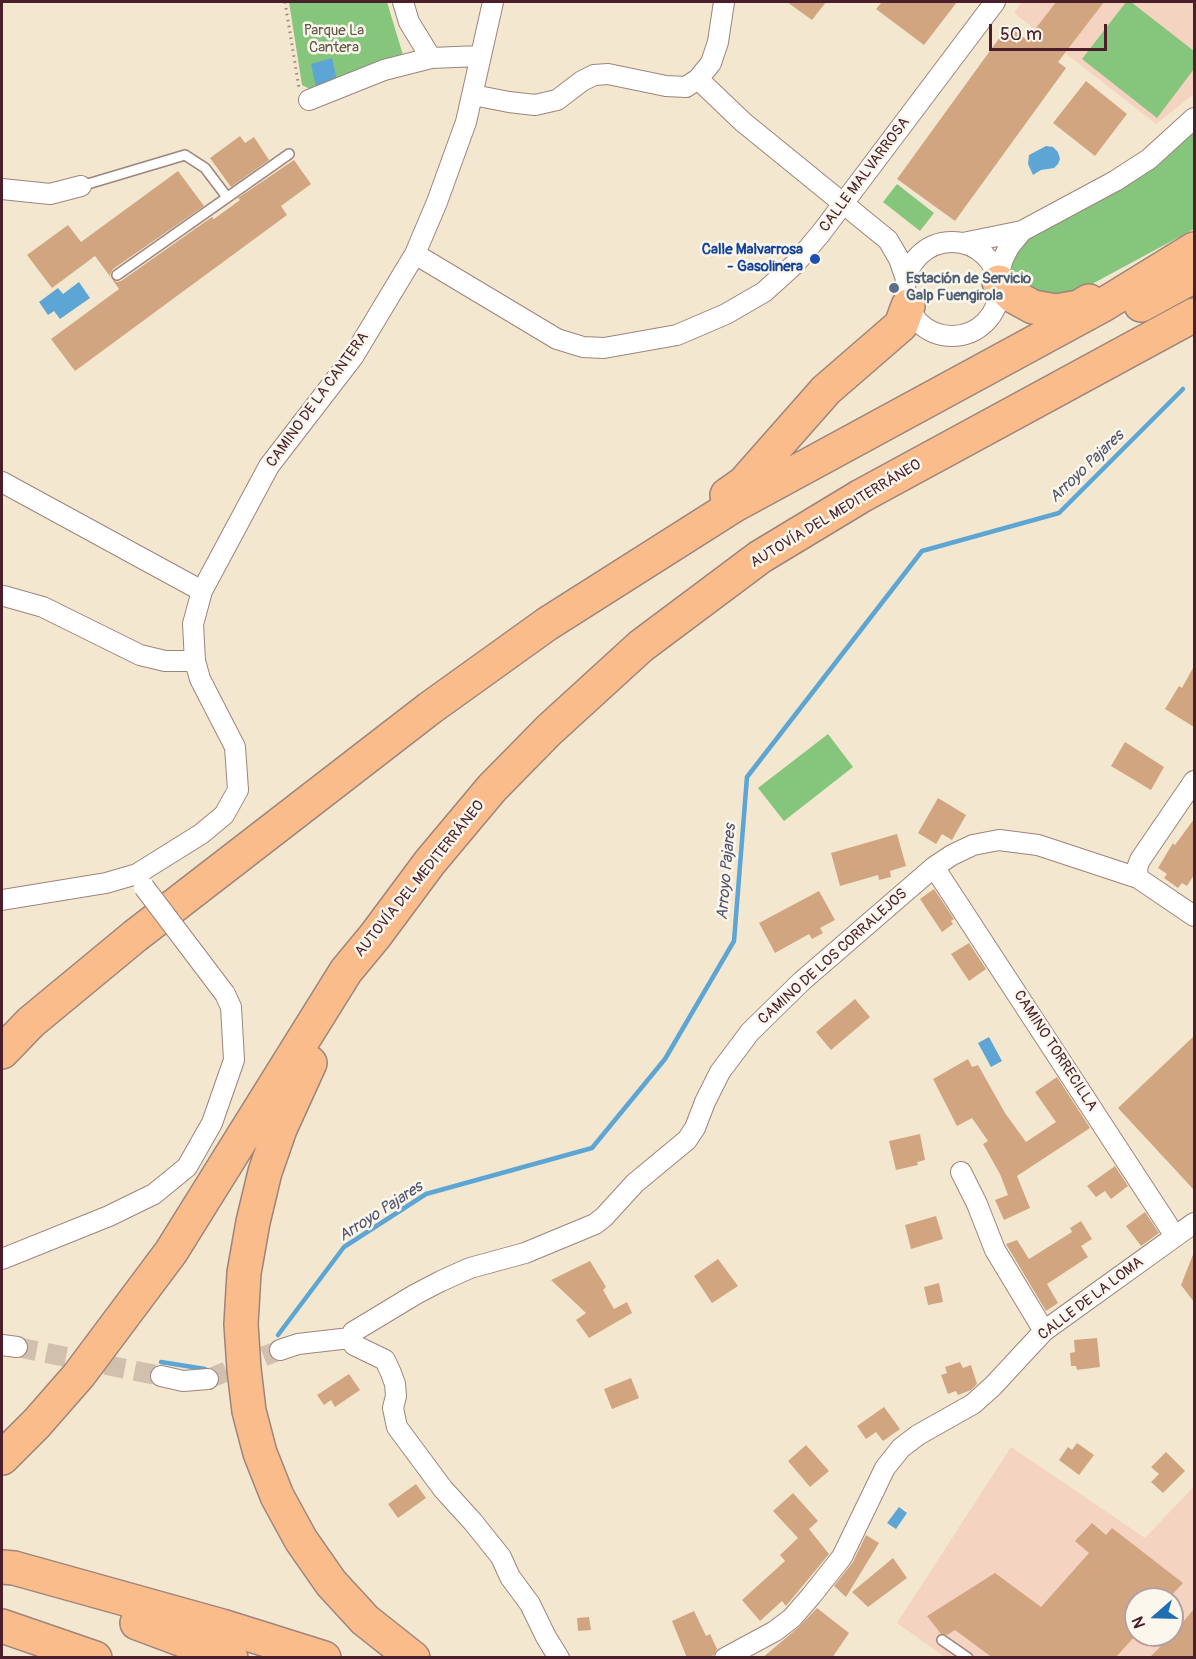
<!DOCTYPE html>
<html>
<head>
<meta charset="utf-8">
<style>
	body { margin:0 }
	#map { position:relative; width:1196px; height:1659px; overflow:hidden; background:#f3e8cf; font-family:Pangolin,sans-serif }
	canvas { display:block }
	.frame { position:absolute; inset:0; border:3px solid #4a1f2b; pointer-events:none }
	.north { position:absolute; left:1124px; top:1587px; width:60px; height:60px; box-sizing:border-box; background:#fbf7ec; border:2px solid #b4a19f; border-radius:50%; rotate:250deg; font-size:16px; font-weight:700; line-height:24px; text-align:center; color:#4a1f2b }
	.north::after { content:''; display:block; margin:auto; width:21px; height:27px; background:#1f6fb2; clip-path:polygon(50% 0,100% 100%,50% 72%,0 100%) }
	.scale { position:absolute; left:989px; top:24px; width:118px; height:27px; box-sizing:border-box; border:3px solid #4a1f2b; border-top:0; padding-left:8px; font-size:18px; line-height:21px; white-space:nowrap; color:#4a1f2b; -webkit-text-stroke:4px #fbf7ec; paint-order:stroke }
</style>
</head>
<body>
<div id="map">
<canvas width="1196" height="1659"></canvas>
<div class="frame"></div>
<div class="north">N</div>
<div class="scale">50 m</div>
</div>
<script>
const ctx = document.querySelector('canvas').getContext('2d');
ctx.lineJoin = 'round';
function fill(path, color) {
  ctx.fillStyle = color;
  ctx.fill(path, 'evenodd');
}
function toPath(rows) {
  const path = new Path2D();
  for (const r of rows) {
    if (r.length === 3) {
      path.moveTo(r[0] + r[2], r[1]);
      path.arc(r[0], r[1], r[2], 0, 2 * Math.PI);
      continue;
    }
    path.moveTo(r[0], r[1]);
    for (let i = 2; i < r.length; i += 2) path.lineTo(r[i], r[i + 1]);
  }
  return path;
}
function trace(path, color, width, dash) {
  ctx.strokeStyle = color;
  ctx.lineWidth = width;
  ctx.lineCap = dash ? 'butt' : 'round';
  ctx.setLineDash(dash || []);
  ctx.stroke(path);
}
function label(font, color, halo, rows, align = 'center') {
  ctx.font = font + ' Pangolin,sans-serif';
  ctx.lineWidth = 5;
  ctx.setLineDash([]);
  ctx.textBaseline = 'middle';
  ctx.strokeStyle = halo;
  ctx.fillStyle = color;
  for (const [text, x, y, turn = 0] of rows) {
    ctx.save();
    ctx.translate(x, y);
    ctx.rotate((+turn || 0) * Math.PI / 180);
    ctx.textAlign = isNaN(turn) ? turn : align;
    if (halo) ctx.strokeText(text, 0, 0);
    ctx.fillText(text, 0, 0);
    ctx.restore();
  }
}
fill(toPath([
	[1022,2,1194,2,1194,94,1156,124,1014,13],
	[1011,1447,1145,1538,1194,1486,1194,1657,945,1657,897,1623],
	[1136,1599,1172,1599,1172,1635,1136,1635]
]), '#f5d3c1');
fill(toPath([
	[289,2,387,2,403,55,314,91,302,85],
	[1126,2,1131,2,1194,51,1194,69,1157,118,1082,59],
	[1194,129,1194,229,1079,291,1045,298,1012,277,1012,264,1016,251,1028,238],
	[897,184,934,213,920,231,883,202],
	[828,734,853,767,784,821,758,788]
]), '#86c57c');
fill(toPath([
	[332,58,337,81,316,87,311,64],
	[1046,146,1053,147,1058,152,1060,159,1058,164,1054,168,1041,170,1033,175,1028,164,1029,155],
	[79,282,90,298,60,319,54,311,48,315,39,302,58,288,63,294],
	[989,1037,1002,1061,991,1067,978,1043],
	[899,1507,907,1513,896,1529,887,1523]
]), '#5da5d4');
trace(toPath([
	[278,1335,344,1247,426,1194,592,1148,665,1059,734,941,747,777,922,551,1059,513,1183,389],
	[161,1362,205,1369]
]), '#5da5d4', 4.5);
fill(toPath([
	[787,2,826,2,812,20],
	[882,2,957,2,924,45,876,9],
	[1056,2,1104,2,1058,62,1066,68,955,221,897,179,1008,26,1027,40],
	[1086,81,1127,114,1095,156,1053,123],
	[240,136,245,143,254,137,269,160,231,187,210,158],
	[294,160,311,184,281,206,287,215,75,371,51,339,119,289,112,279,117,282,121,281,212,217,214,219,240,200,238,198],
	[178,171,204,206,113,269,110,275,112,279,95,256,52,288,27,255,68,225,81,242],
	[1194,666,1194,727,1165,709,1179,686,1182,688],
	[1125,742,1164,767,1151,790,1111,766],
	[938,798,966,815,952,840,942,834,936,844,918,833],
	[1194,819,1194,875,1187,886,1182,883,1178,888,1164,878,1167,874,1158,868,1173,843,1175,845],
	[897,834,906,866,890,871,891,877,879,880,878,875,840,886,831,853],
	[934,889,954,919,951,921,953,924,942,932,920,899],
	[819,891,835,920,820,928,823,933,812,939,809,934,775,953,759,923],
	[969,943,986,969,969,981,951,954],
	[855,999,870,1017,831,1050,816,1032],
	[1194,1036,1194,1190,1118,1108],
	[968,1059,972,1067,978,1065,1005,1113,1026,1142,1056,1122,1035,1092,1057,1077,1090,1128,1017,1176,1030,1208,1004,1220,995,1200,1008,1195,1000,1174,983,1144,988,1141,972,1118,957,1126,933,1079],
	[920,1134,925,1160,917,1162,918,1165,896,1170,889,1141],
	[1115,1166,1128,1186,1111,1199,1105,1191,1096,1197,1087,1186],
	[1145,1212,1159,1233,1141,1246,1126,1226],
	[936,1216,943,1239,911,1249,905,1225],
	[1081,1221,1092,1239,1081,1246,1088,1257,1047,1284,1058,1303,1046,1311,1006,1244,1017,1240,1029,1259,1072,1232,1070,1228],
	[1194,1252,1194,1302,1181,1285],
	[718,1259,738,1286,712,1303,694,1276],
	[590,1261,606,1287,603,1290,614,1309,627,1302,632,1313,589,1338,576,1320,586,1313,551,1280],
	[939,1283,943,1302,928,1305,924,1287],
	[1097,1338,1100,1367,1077,1370,1076,1366,1071,1366,1070,1353,1075,1352,1074,1340],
	[960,1362,963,1368,971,1365,977,1384,971,1390,958,1395,956,1391,948,1394,941,1375,947,1373,945,1367],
	[349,1374,360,1390,335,1407,331,1400,324,1405,317,1395],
	[631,1378,639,1398,612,1409,604,1389],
	[884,1407,900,1429,883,1441,876,1432,866,1439,857,1426],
	[1077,1443,1094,1455,1079,1475,1059,1460,1068,1447,1072,1450],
	[806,1445,829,1471,810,1487,788,1461],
	[1166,1452,1185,1471,1163,1493,1151,1482,1159,1474,1151,1467],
	[416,1484,426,1498,398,1518,388,1504],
	[793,1493,818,1521,809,1529,829,1554,786,1606,782,1601,760,1621,742,1600,785,1561,780,1555,798,1538,773,1511],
	[1092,1523,1106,1535,1112,1528,1183,1583,1168,1599,1136,1599,1136,1635,1115,1658,993,1658,955,1630,947,1635,941,1634,927,1616,995,1573,1041,1607,1089,1553,1075,1541],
	[866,1535,879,1543,846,1597,834,1586,853,1562],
	[893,1558,907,1578,868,1607,852,1592],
	[817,1608,849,1633,832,1658,762,1658,799,1627],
	[1194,1609,1194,1658,1149,1658,1172,1635],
	[694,1611,706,1636,710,1634,717,1649,714,1655,708,1658,687,1658,672,1621],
	[589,1617,591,1630,578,1631,577,1618]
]), '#d2a581');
trace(toPath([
	[17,1347,161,1376],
	[208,1379,280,1350]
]), '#d1c0ae', 20, [20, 10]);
const lane = toPath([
	[81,186,185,155,205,168,227,197],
	[117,275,289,154],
	[942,1640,968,1658]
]);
const street = toPath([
	[403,2,409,22,431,58],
	[698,79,743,122,888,240,899,259,906,279],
	[473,95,509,102,535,105,557,100,582,81,594,75,608,74,666,86,686,87,698,79,711,63,718,42,724,2],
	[309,100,384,70,431,58,480,56],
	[2,189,50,194,81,186],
	[952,289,47],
	[963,243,1022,231,1115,181,1149,159,1194,118],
	[415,254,557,339,583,347,604,348,677,335,726,314,764,292,795,264,821,233,995,2],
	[998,275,1003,259,1009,247,1022,231],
	[2,482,202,591],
	[4,596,43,607,140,655,165,661,195,661],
	[934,867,1175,1236],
	[1138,878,1137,868,1140,860,1194,781],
	[2,900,106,883,137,874,201,834,224,815,238,790,235,747,200,679,195,661,193,624,202,591,269,466,353,357,415,254,437,202,466,122,493,2],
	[961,1172,977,1204,995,1250,1044,1331],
	[2,1259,109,1216,154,1194,187,1167,212,1123,234,1060,231,1007,225,994],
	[2,1345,17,1347],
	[280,1350,298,1344,350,1338],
	[161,1376,183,1381,208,1379],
	[559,1658,546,1637,530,1604,510,1577,501,1557,473,1522,443,1489,397,1427,393,1408,396,1396,395,1384,391,1373,385,1360,354,1345,350,1338,353,1332,416,1294,441,1281,470,1268,525,1253,595,1224,604,1217,635,1183,687,1140,695,1128,705,1102,720,1072,750,1032,802,981,934,867,952,855,973,845,999,840,1038,845,1138,878,1194,916],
	[725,1658,775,1631,792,1618,811,1596,842,1557,885,1468,901,1448,918,1435,973,1404,993,1386,1044,1331,1194,1223]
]);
const highway = toPath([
	[999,282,1013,296,1033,307,1056,311,1079,307,1089,301],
	[1141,305,1194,276],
	[727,495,744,483,826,390,901,325,908,306],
	[2,1052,31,1022,135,936,430,708,547,624,733,506,1103,305,1194,249],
	[310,1063,280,1129,265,1172,253,1222,244,1273,241,1324,244,1369,249,1411,260,1453,277,1496,301,1540,331,1583,365,1620,413,1658],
	[2,1458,37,1423,79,1375,171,1252,346,971,375,936,430,862,492,788,549,730,641,646,760,557,861,496,1194,315],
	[2,1567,14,1568,222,1626,324,1658],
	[137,1623,231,1658],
	[2,1626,95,1658]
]);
trace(lane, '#9e847d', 12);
trace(street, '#9e847d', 22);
trace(highway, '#9e847d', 36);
trace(toPath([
	[285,2,299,88]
]), '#9e847d', 3, [1.5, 4.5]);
trace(lane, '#fff', 9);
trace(street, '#fff', 20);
trace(highway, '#f9bc8a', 33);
const streetBridge = toPath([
	[144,887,225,994]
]);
trace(streetBridge, '#9e847d', 22, []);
trace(streetBridge, '#fff', 20);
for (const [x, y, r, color] of [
	[815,259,6,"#1a4fb4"],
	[894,288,6,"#5c6f8a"]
]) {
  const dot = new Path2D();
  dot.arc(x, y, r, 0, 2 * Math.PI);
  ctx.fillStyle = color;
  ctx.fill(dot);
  trace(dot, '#fbf7ec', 2);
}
label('15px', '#5f5947', '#fbf7ec', [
	["Parque La",334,31],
	["Cantera",334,48]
]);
label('15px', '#4a1f2b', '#fbf7ec', [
	["CALLE MALVARROSA",865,175,-53],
	["CAMINO DE LA CANTERA",318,400,-54],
	["AUTOVÍA DEL MEDITERRÁNEO",836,514,-31],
	["AUTOVÍA DEL MEDITERRÁNEO",420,879,-51],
	["CAMINO DE LOS CORRALEJOS",833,957,-42],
	["CAMINO TORRECILLA",1055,1051,57],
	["CALLE DE LA LOMA",1091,1299,-37]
]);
label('bold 15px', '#164399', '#fbf7ec', [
	["Calle Malvarrosa",803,250],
	["- Gasolinera",803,267]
], 'right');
label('bold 15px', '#4e5e75', '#fbf7ec', [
	["Estación de Servicio",906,279],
	["Galp Fuengirola",906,296]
], 'left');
label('italic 16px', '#52556f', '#fbf7ec', [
	["Arroyo Pajares",1087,467,-44],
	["Arroyo Pajares",727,872,-85],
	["Arroyo Pajares",381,1212,-33]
]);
</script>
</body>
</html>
